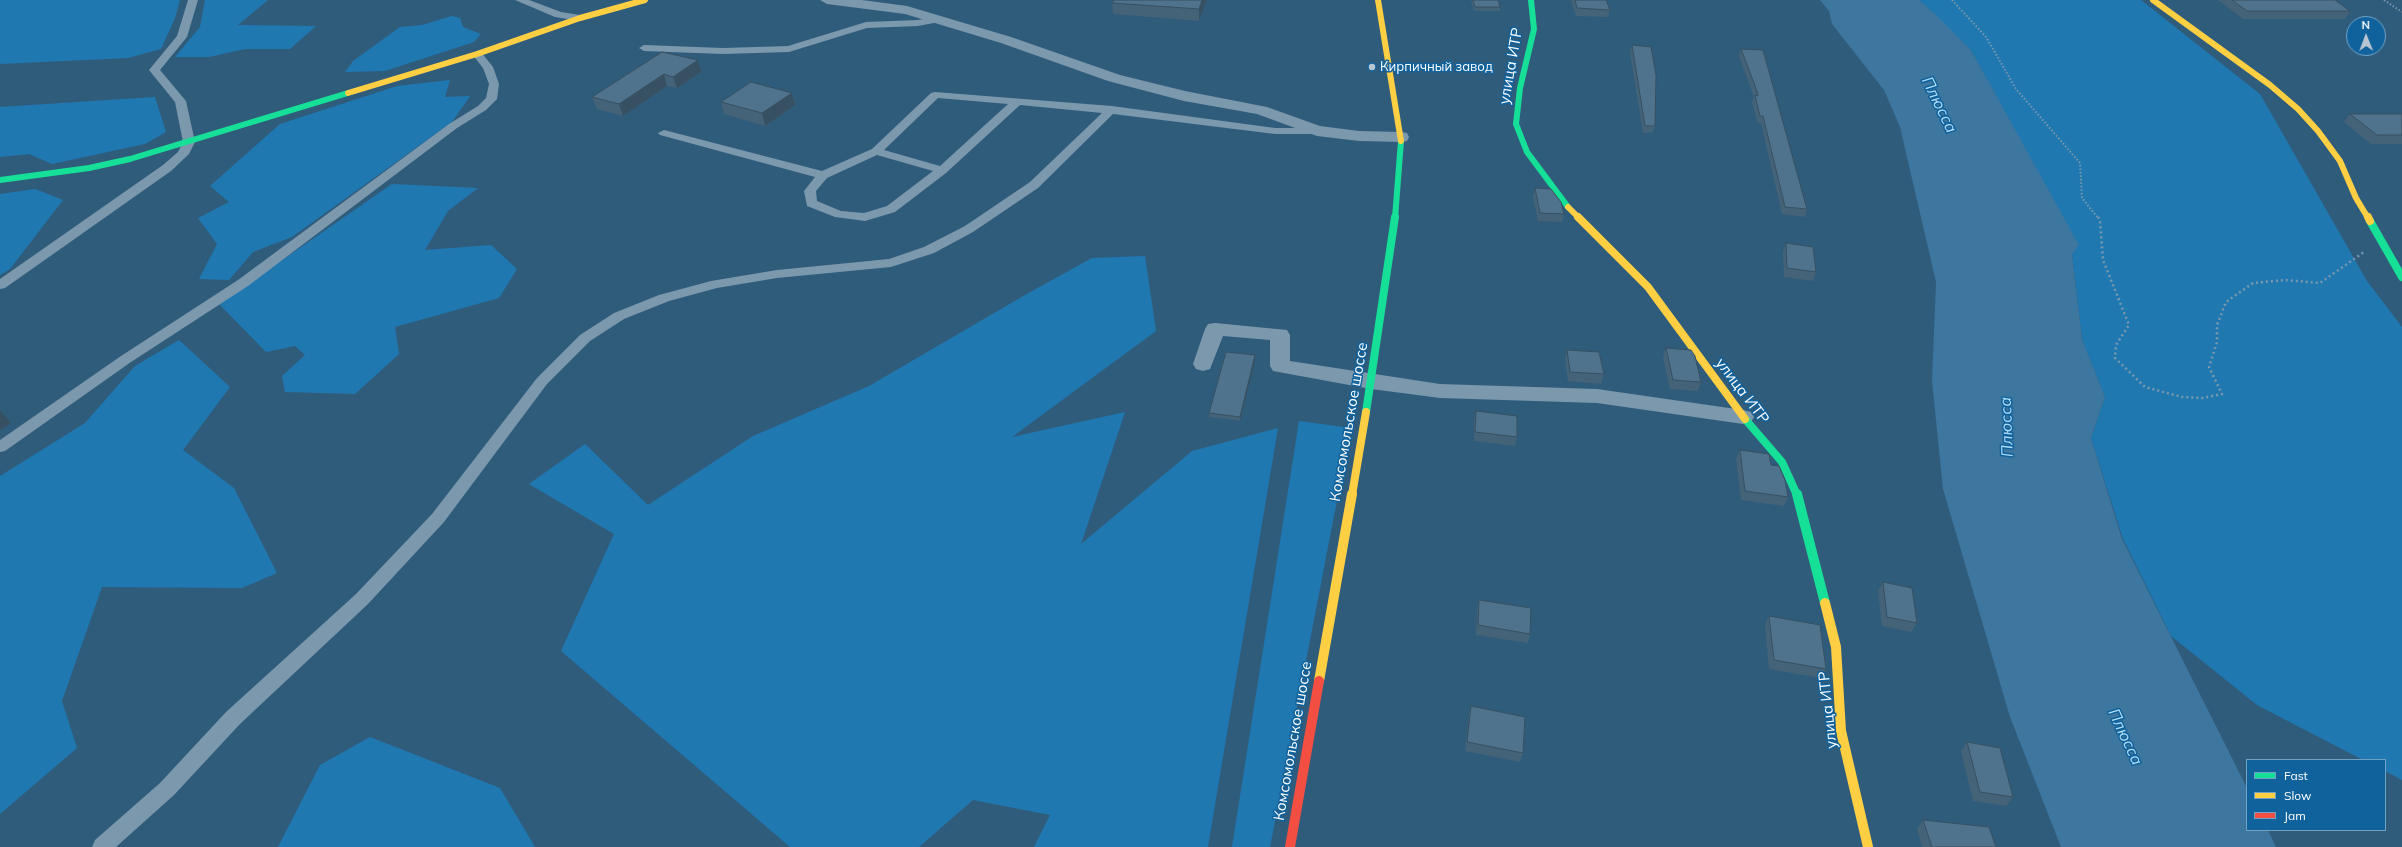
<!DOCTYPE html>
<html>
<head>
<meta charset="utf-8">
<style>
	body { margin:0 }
	#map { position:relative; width:2402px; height:847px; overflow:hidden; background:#305c7c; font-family:Mulish,sans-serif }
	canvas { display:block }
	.legend { position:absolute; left:2246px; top:759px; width:140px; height:72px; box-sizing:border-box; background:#10629c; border:1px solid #70a1c4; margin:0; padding:5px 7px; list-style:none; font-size:12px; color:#fff }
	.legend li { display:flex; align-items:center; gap:8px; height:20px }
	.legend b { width:20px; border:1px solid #70a1c4 }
	.north { position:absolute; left:2346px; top:16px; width:40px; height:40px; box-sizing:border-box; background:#10629c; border:1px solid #70a1c4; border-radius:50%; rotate:359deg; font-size:11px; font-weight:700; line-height:16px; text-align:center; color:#fff }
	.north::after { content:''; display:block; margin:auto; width:14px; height:18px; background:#b7c6d1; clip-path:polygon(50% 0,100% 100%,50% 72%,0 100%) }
</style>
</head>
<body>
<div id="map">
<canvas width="2402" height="847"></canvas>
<ul class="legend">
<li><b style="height:5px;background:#16e098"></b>Fast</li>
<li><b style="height:5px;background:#ffcf43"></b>Slow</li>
<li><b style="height:5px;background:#f24e42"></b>Jam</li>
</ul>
<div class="north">N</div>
</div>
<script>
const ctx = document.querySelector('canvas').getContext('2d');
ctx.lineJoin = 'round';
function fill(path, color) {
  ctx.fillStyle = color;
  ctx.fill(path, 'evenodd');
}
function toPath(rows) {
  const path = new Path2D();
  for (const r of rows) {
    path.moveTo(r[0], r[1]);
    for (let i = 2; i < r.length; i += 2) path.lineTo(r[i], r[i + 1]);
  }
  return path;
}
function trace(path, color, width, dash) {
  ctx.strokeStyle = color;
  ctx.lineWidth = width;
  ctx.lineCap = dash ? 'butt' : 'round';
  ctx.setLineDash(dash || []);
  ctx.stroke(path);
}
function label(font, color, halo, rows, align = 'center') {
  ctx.font = font + ' Mulish,sans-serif';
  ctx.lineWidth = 3;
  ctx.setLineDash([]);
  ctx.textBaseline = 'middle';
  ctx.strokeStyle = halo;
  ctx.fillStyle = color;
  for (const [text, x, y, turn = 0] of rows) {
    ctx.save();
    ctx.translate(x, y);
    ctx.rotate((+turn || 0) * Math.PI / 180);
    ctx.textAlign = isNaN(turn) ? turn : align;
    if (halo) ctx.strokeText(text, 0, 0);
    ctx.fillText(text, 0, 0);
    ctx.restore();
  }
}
fill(toPath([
	[0,0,180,0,175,18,161,49,128,58,0,64],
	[205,0,268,0,238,25,316,26,290,49,245,49,209,57,175,57,200,27],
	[1919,0,2141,0,2260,94,2367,281,2402,327,2402,780,2385,771,2385,760,2363,760,2257,705,2171,636,2123,539,2091,438,2105,397,2082,339,2072,254,2009,120,1971,50],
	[452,16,460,18,463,27,481,34,474,42,385,71,345,72,353,61,400,27,422,25],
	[450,80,445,97,470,96,452,122,292,237,253,252,229,280,199,279,217,244,198,218,229,202,210,186,280,124,397,86],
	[155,97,166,132,145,144,52,164,29,154,0,157,0,107],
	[392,184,478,188,448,211,425,250,491,245,517,269,499,298,395,327,399,354,355,394,285,392,282,376,305,355,295,346,266,352,219,304],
	[35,189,63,200,10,269,0,275,0,194],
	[1145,256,1156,331,1012,437,1125,412,1081,544,1192,451,1278,428,1208,847,1034,847,1050,815,973,800,919,847,790,847,561,651,614,534,529,484,585,444,648,505,753,436,869,386,1025,295,1092,258],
	[179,340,230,387,183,450,234,488,277,573,242,588,102,587,62,701,77,748,0,814,0,476,85,423,135,366],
	[1299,421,1351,428,1270,847,1232,847],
	[370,737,500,788,535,847,278,847,320,765]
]), '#2078b1');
fill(toPath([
	[1820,0,1919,0,1934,13,1971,50,2079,245,2072,254,2082,339,2105,397,2091,438,2122,539,2247,788,2247,830,2268,830,2276,847,2061,847,2010,717,1943,489,1932,381,1936,282,1900,127,1884,90,1832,24,1829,11]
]), '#3d769e');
trace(toPath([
	[1952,0,1986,37,2016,89,2080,163,2082,198,2098,218],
	[2384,0,2402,12]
]), '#7b98ad', 2, [1.5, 2]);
trace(toPath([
	[2098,217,2100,220,2103,260,2129,325,2116,345,2115,358,2145,387,2182,397,2202,398,2222,394,2209,367,2217,342,2217,325,2226,302,2253,283,2285,280,2320,283,2364,252]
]), '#7b98ad', 2.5, [2, 3]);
fill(toPath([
	[188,0,198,0,187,37,160,70,186,101,195,142,189,154,171,171,5,288,0,289,0,279,163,165,178,152,183,142,175,102,149,70,177,36,188,0],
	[515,0,529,0,561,12,580,15,585,18,580,21,555,17,515,0],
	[935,17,939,18,939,22,918,26,867,28,789,52,723,54,644,51,639,48,644,45,723,48,788,46,866,22,918,20,935,17],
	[477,51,481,52,493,67,499,84,497,99,486,110,457,128,248,286,131,362,5,451,0,452,0,440,121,356,238,280,449,124,478,106,486,98,489,84,483,68,472,54,477,51],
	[935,92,1112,106,1275,128,1317,128,1323,131,1317,134,1275,134,1113,114,1038,188,973,232,934,253,891,267,777,278,717,288,669,301,624,319,590,341,547,384,444,522,368,604,240,724,174,795,116,847,92,847,95,840,160,783,226,712,356,594,432,514,537,378,580,335,614,313,659,295,711,281,777,270,889,259,924,247,965,226,1030,182,1102,113,1020,105,946,173,895,212,865,221,835,217,807,206,804,191,815,177,660,135,658,133,664,130,822,171,872,149,931,93,935,92],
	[938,98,1008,104,940,166,884,150,938,98],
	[877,155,933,171,887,206,864,213,841,211,817,201,816,191,827,178,877,155]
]), '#7b98ad');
fill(toPath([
	[820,0,862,0,907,6,1011,37,1120,75,1185,91,1267,107,1320,126,1359,131,1401,132,1407,133,1409,137,1407,141,1401,142,1359,141,1317,136,1257,114,1184,101,1108,81,1001,43,905,14,827,4,820,0],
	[1215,323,1287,330,1290,335,1290,361,1440,384,1597,389,1743,410,1751,412,1754,417,1751,422,1743,424,1597,403,1440,398,1371,389,1273,371,1270,366,1270,340,1223,336,1210,369,1203,371,1196,369,1193,364,1205,329,1208,324,1215,323]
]), '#7b98ad');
trace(toPath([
	[1531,0,1534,29,1520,88,1516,124,1527,152,1568,207],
	[0,180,89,168,130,159,348,93],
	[1395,218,1401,141]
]), '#16e098', 6);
trace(toPath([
	[2370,221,2402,277],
	[1366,412,1395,217],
	[1745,419,1782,462,1797,495]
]), '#16e098', 8);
trace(toPath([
	[1797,494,1825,603]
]), '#16e098', 10);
trace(toPath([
	[1378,0,1401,141],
	[2153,0,2270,85,2298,109,2318,131,2340,161,2356,198,2368,218],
	[348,93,477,54,580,18,645,0],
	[1568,207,1579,218]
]), '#ffcf43', 6);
trace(toPath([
	[1578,217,1648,287,1745,419],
	[2368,217,2370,221],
	[1352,495,1366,412]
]), '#ffcf43', 8);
trace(toPath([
	[1825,603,1836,647,1841,731,1868,847],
	[1319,681,1352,494]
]), '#ffcf43', 10);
trace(toPath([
	[1290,847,1319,681]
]), '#f24e42', 10);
fill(toPath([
	[1114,0,1206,0,1206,2,1199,21,1113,14,1112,3],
	[1471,0,1498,0,1500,7,1500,11,1474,11],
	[1571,0,1606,0,1610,10,1608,17,1576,16],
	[2218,0,2335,0,2350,11,2345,19,2243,19],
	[1632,45,1655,126,1653,132,1643,133,1630,52],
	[1741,49,1807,209,1805,217,1782,214,1761,123,1758,123,1752,102,1754,97,1739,56],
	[662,52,701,72,677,88,667,86,623,116,597,109,592,97],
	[792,93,795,105,765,126,724,114,721,102],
	[2350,114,2402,114,2402,144,2371,144,2344,122],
	[1535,188,1564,214,1562,222,1538,221,1533,197],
	[1786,243,1816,272,1813,281,1784,277,1783,252],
	[1666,348,1701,382,1698,391,1670,389,1663,357],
	[1567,350,1604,374,1601,384,1568,381,1565,359],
	[1255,355,1255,360,1240,421,1209,417,1209,413],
	[1476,411,1517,437,1515,446,1474,441,1474,420],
	[1740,450,1771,465,1788,497,1784,506,1741,500,1736,459],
	[1883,582,1917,623,1911,632,1882,626,1878,591],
	[1479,600,1530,634,1528,643,1476,635,1477,609],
	[1769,616,1826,669,1821,678,1769,669,1765,625],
	[1471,706,1523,753,1520,762,1465,751,1469,715],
	[1967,742,2013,797,2006,806,1973,801,1961,751],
	[1923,820,1996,847,1922,847,1917,829]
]), '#446378');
fill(toPath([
	[1202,0,1206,0,1206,2,1199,21,1199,9],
	[698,60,701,72,677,88,673,77],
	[664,74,667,86,623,116,619,104],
	[792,93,795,105,765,126,762,113],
	[1255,355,1255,360,1240,421,1240,417],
	[0,410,11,423,0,430]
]), '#375062');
const building = toPath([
	[1114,0,1202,0,1199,9,1112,3,1114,0],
	[1473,0,1498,0,1500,7,1475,7,1473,0],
	[1575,0,1606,0,1610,10,1577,8,1575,0],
	[2232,0,2335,0,2350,11,2247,11,2232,0],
	[1632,45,1651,47,1656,75,1655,126,1645,126,1632,45],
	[1741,49,1763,50,1807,209,1785,207,1763,116,1760,116,1755,95,1758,96,1757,91,1741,49],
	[662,52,698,60,673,77,664,74,619,104,592,97,662,52],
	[751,82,792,93,762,113,721,102,751,82],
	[2350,114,2402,114,2402,135,2377,135,2350,114],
	[1535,188,1551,189,1561,202,1564,214,1540,213,1535,188],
	[1786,243,1813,247,1816,272,1787,268,1786,243],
	[1666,348,1691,350,1695,356,1701,382,1673,380,1666,348],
	[1567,350,1599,352,1604,374,1570,372,1567,350],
	[1226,352,1255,355,1240,417,1209,413,1226,352],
	[1476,411,1517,416,1517,437,1475,432,1476,411],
	[1740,450,1769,454,1771,465,1779,466,1785,480,1788,497,1745,491,1740,450],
	[1883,582,1912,588,1917,623,1887,617,1883,582],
	[1479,600,1531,608,1530,634,1478,625,1479,600],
	[1769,616,1820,625,1826,669,1774,660,1769,616],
	[1471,706,1525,717,1523,753,1467,742,1471,706],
	[1967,742,2000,748,2013,797,1980,792,1967,742],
	[1923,820,1989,827,1996,847,1932,847,1923,820]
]);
fill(building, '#4f738c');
trace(building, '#375062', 1);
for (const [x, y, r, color] of [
	[1372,67,4,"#b7c6d1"]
]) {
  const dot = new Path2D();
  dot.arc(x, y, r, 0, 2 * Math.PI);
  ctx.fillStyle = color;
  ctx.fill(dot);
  trace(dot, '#10629c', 1.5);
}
label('13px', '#fff', '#10629c', [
	["Кирпичный завод",1380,67]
], 'left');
label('15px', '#fff', '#10629c', [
	["улица ИТР",1511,66,-80],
	["улица ИТР",1742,391,53],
	["Комсомольское шоссе",1349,422,-80],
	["улица ИТР",1828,710,-96],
	["Комсомольское шоссе",1293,741,-80]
]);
label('italic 16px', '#b0defb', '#10629c', [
	["Плюсса",1939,105,64],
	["Плюсса",2007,427,-92],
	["Плюсса",2125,737,65]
]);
</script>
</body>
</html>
